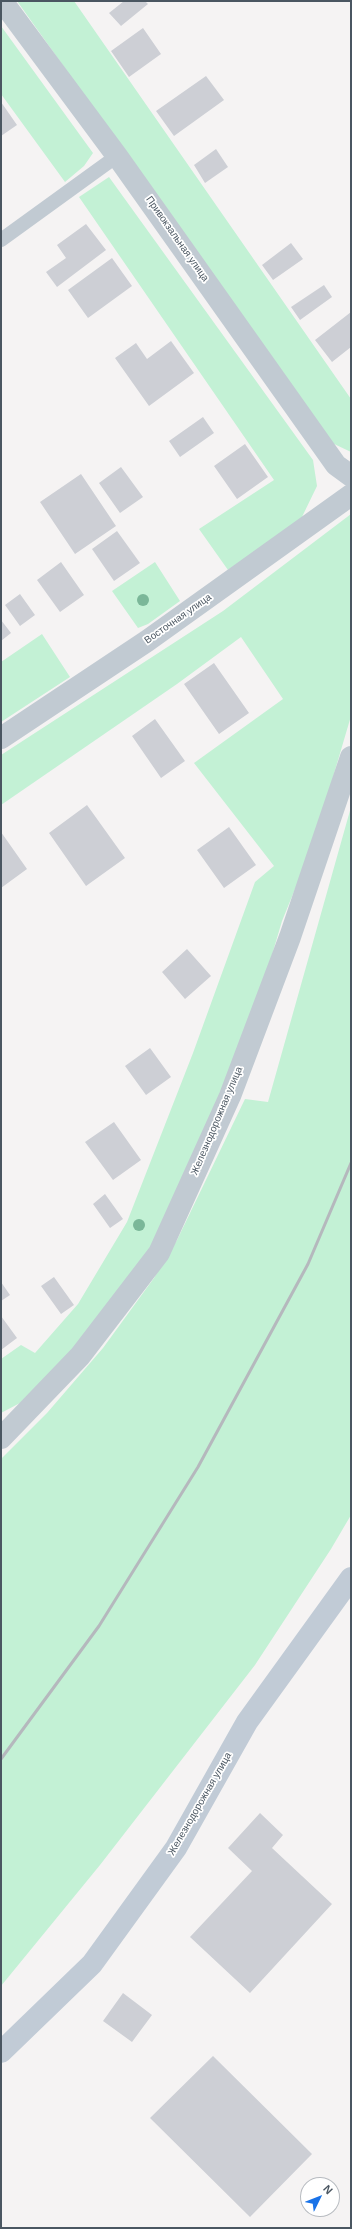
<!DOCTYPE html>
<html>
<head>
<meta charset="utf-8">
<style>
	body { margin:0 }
	#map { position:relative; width:352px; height:2229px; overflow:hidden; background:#f5f3f3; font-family:Arial,sans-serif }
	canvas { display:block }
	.frame { position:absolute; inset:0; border:2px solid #4a5661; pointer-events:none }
	.north { position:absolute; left:300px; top:2177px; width:40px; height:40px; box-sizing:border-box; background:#fff; border:1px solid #b7bbc0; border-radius:50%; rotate:47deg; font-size:11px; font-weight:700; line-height:16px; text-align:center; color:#4a5661 }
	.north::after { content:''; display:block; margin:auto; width:14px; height:18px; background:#1a73e8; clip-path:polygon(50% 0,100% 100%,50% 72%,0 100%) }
</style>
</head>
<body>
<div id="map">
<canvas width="352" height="2229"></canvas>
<div class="frame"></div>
<div class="north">N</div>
</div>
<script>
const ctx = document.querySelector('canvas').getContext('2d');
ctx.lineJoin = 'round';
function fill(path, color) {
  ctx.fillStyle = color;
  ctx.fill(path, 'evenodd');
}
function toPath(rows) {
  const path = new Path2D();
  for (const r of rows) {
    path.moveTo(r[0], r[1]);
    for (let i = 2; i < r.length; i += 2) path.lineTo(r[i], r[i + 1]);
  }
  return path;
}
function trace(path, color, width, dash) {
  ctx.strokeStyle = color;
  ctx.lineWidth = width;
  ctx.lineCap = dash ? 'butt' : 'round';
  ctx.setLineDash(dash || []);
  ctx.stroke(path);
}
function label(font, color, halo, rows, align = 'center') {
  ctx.font = font + ' Arial,sans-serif';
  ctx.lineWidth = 3.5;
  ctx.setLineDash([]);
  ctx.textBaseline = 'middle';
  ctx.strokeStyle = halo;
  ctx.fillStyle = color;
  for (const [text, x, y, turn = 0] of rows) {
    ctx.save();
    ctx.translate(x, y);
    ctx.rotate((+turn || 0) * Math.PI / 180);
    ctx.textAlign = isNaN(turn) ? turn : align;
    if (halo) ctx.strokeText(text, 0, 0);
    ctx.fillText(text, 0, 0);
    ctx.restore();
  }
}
fill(toPath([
	[17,1,74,1,351,399,351,452,332,443],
	[1,26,93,153,84,166,65,182,1,94],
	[109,177,313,460,317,486,301,519,228,570,199,529,274,480,79,197],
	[351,514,351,716,313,845,282,921,264,982,224,1084,155,1241,78,1347,20,1403,1,1413,1,1359,21,1345,35,1353,78,1304,127,1222,193,1053,255,882,274,866,194,763,283,699,241,637,177,684,1,805,1,755,223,611],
	[155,562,180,601,148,624,138,628,112,591],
	[42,634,70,677,1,722,1,662],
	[351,807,351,1515,331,1549,255,1665,100,1865,1,1986,1,1459,47,1413,103,1348,154,1278,177,1240,245,1099,268,1102]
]), '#c3f1d5');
fill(toPath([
	[124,1,145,1,148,4,121,26,109,13],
	[143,28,161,54,129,77,111,51],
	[206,76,224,100,174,136,156,111],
	[1,102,17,125,1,136],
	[216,149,228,167,205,183,194,165],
	[86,224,106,250,57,287,46,272,66,258,57,245],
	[291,243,303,259,273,280,262,265],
	[112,258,132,286,88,318,68,290],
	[324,285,332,297,300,320,291,307],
	[351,312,351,347,332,362,315,340],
	[171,341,194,373,149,406,115,358,136,343,147,359],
	[203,417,214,433,180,457,169,441],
	[245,444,268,477,237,499,214,466],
	[121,467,143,497,120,513,99,483],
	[81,474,116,526,75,554,40,502],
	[117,531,140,563,114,581,92,549],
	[61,562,84,595,60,612,37,580],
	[20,594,35,615,20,626,5,605],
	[1,620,11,633,1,641],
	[214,663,249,713,219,734,184,684],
	[155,719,185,761,161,778,132,736],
	[87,805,125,858,86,886,49,833],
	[229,827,256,865,224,888,197,850],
	[1,832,27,869,1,888],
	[187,949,211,976,185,999,162,972],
	[150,1048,171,1077,146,1095,125,1066],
	[114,1122,141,1160,113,1180,85,1142],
	[105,1194,123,1219,110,1228,93,1204],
	[54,1277,74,1305,61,1314,41,1286],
	[1,1282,10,1295,1,1301],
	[1,1316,17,1338,1,1350],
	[260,1813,283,1835,272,1848,332,1904,250,1993,190,1937,252,1871,228,1848],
	[123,1993,152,2015,132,2042,103,2021],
	[213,2056,312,2154,250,2217,150,2118]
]), '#cdcfd5');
trace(toPath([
	[1,240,117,156]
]), '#c1cad2', 14);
trace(toPath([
	[2,1,117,156,336,465,351,476],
	[1,738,147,641,351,495],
	[1,1438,80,1356,159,1253,230,1096,290,937,351,757]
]), '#c1cad2', 22);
trace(toPath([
	[1,2052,92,1964,176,1848,247,1722,351,1578]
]), '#c1cbd6', 22);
trace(toPath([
	[1,1759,99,1626,198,1467,308,1264,351,1163]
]), '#b5b8bd', 3);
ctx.fillStyle = '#7bb799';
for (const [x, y] of [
	[143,600],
	[139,1225]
]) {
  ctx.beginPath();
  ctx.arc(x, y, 6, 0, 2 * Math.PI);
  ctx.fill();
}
label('10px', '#4a5661', '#fff', [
	["Привокзальная улица",177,239,55],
	["Восточная улица",178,619,-35],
	["Железнодорожная улица",217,1121,-67],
	["Железнодорожная улица",200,1804,-60]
]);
</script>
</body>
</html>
